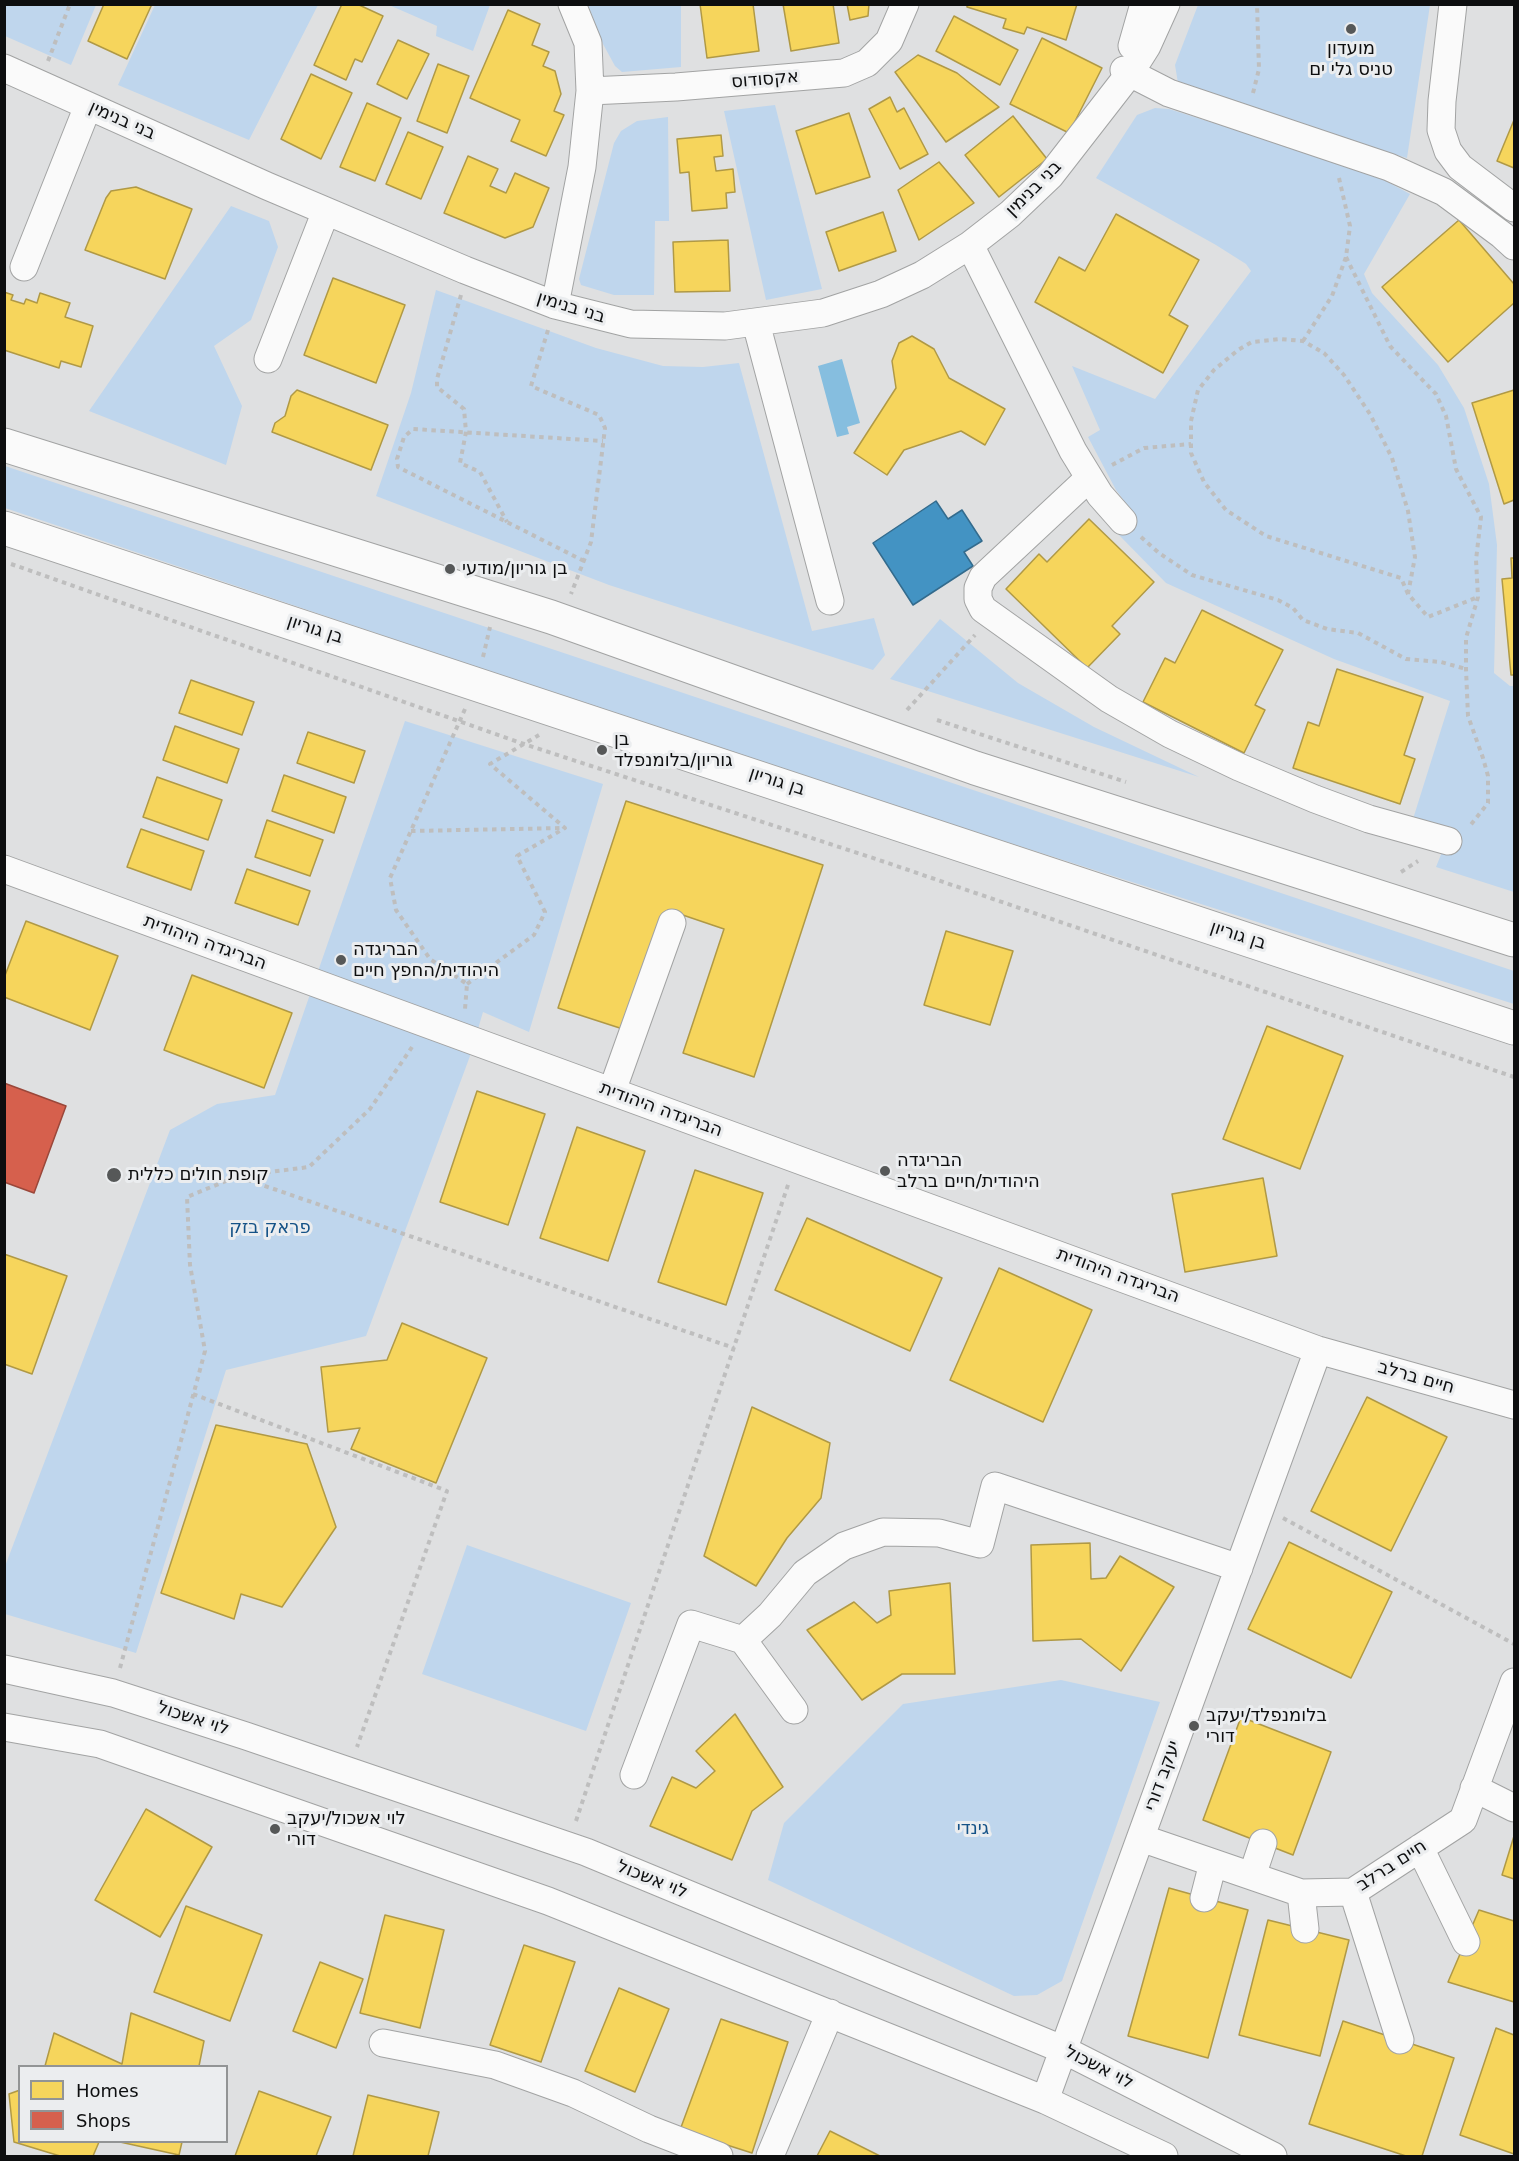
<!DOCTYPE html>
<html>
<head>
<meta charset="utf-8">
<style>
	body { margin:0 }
	#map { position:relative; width:1519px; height:2161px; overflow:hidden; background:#dfe0e1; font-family:"DejaVu Sans",sans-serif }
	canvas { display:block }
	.frame { position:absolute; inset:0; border:6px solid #0d0e0f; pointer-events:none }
	.legend { position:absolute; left:18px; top:2065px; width:210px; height:78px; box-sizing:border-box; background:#ebedef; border:2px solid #929495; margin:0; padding:8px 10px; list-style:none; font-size:18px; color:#0d0e0f }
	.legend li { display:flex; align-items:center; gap:12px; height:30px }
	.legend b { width:30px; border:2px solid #929495 }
</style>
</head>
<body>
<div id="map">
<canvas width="1519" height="2161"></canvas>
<div class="frame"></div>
<ul class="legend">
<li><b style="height:16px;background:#f6d55c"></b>Homes</li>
<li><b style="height:16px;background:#d6604d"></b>Shops</li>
</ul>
</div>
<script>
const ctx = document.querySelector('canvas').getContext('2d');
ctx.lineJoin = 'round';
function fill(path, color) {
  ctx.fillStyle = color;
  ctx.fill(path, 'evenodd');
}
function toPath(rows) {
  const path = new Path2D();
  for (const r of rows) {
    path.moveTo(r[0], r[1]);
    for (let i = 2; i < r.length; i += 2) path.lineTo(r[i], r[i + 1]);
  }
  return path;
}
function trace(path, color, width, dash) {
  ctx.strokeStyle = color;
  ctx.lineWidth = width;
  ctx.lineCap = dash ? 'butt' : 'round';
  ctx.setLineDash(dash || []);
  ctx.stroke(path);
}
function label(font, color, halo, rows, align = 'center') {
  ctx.font = font + ' "DejaVu Sans",Heebo,sans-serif';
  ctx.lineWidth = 6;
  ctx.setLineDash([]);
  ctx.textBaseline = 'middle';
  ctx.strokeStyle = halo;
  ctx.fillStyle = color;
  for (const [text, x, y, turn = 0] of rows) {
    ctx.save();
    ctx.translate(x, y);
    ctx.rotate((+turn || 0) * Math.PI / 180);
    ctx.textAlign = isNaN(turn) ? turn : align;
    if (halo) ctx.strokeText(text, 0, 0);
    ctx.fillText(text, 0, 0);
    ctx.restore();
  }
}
fill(toPath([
	[4,5,5,4,96,5,71,65,5,36],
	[155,5,318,5,249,140,118,85],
	[389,5,390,4,490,5,473,51,436,36,437,26],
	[588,5,681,5,681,67,622,72,615,66,603,44],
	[1198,5,1430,5,1407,158,1186,91,1178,83,1175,65],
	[775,105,822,289,766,300,724,111],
	[1155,108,1169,109,1369,172,1410,194,1364,274,1372,293,1438,365,1464,408,1489,484,1497,545,1494,673,1510,686,1514,686,1514,892,1436,867,1452,827,1413,819,1450,701,1334,659,1166,583,1119,535,1135,515,1116,490,1088,437,1100,430,1072,366,1155,399,1251,271,1246,264,1216,245,1096,178,1137,115],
	[668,117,669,221,655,221,654,295,614,295,581,285,579,279,614,143,621,131,637,121],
	[231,206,269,221,278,247,251,320,214,346,242,406,226,465,89,411],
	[436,290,596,348,663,366,703,367,739,363,812,631,874,618,885,655,873,670,609,585,376,496,411,393],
	[5,466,1514,971,1514,1004,797,775,5,508],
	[940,619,1018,683,1094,727,1199,777,890,679],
	[405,721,603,784,529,1032,483,1012,470,1056,366,1336,226,1370,136,1653,5,1614,4,1569,170,1130,217,1104,275,1095],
	[467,1545,631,1603,586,1731,422,1674],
	[1061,1680,1160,1702,1062,1981,1037,1995,1014,1996,768,1880,784,1823,903,1704]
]), '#bfd6ed');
fill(toPath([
	[842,359,860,423,847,427,849,434,837,437,818,366]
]), '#86bedf');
const homes = toPath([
	[104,4,152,4,127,59,88,41,104,4],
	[342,4,357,4,383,16,362,62,355,59,346,80,314,65,342,4],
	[700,4,753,4,759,51,707,58,700,4],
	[783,4,833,4,839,43,791,51,783,4],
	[847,4,869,4,868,16,850,20,847,4],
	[967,4,1077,4,1066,40,1027,27,1024,34,1003,28,1006,19,967,7,967,4],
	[508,10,540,24,532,45,549,52,543,66,555,71,561,94,554,111,564,115,546,156,511,141,520,120,470,98,508,10],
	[954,16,1018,50,1000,85,936,51,954,16],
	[1042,38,1102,68,1069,133,1010,104,1042,38],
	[398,40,429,54,407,99,377,84,398,40],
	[918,55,957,73,999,107,946,142,895,72,918,55],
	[438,64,469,76,447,133,417,121,438,64],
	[311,74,352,93,321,159,281,139,311,74],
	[890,97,897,112,904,108,928,154,900,169,869,109,890,97],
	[367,103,401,118,375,181,340,167,367,103],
	[849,113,870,177,816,194,796,131,849,113],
	[1013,116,1047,159,999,197,965,155,1013,116],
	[1514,120,1514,168,1497,161,1514,120],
	[408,132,443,147,421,199,386,184,408,132],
	[721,135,723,156,714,157,716,171,733,169,735,192,726,193,727,208,692,211,689,172,680,173,677,139,721,135],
	[468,156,498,169,490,186,506,193,515,173,549,188,533,227,505,238,444,213,468,156],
	[939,162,974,203,919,240,898,190,939,162],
	[136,187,192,209,165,279,85,250,106,198,111,191,136,187],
	[883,212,896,251,839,271,826,232,883,212],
	[1116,214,1199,260,1169,315,1188,326,1163,373,1035,302,1059,257,1085,271,1116,214],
	[1459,220,1514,284,1514,303,1448,362,1382,287,1459,220],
	[728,240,730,291,675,292,673,242,728,240],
	[333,278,405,305,376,383,304,355,333,278],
	[4,292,13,295,11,300,24,304,26,299,37,303,40,293,70,303,65,317,93,326,81,367,61,361,59,368,4,350,4,292],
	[912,336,934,349,949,378,1005,409,985,445,961,431,904,450,887,475,854,453,896,388,892,361,899,343,912,336],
	[297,390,388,425,371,470,272,432,275,423,285,416,291,396,297,390],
	[1514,390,1514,500,1504,504,1472,403,1514,390],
	[1089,519,1154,582,1112,626,1120,634,1087,668,1006,589,1039,554,1047,562,1089,519],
	[1511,558,1514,558,1514,675,1511,675,1502,579,1512,578,1511,558],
	[1202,610,1283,650,1255,705,1265,710,1244,753,1143,702,1165,658,1175,663,1202,610],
	[1337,669,1423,697,1404,755,1415,759,1400,804,1293,768,1308,722,1319,726,1337,669],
	[191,680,254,702,242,735,179,713,191,680],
	[175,726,239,749,227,783,163,760,175,726],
	[308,732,365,751,354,783,297,763,308,732],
	[284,775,346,797,334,833,272,811,284,775],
	[157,777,222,800,208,840,143,817,157,777],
	[626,801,823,865,754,1077,683,1053,724,929,668,910,629,1031,558,1008,626,801],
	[267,820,323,840,310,876,255,857,267,820],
	[141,829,204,851,191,890,127,867,141,829],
	[247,869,310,891,298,925,235,903,247,869],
	[26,921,118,956,90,1030,4,997,4,978,26,921],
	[946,931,1013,951,990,1025,924,1005,946,931],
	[192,975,292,1013,264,1088,164,1050,192,975],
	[1267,1026,1343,1056,1300,1169,1223,1139,1267,1026],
	[477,1091,545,1114,508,1225,440,1202,477,1091],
	[577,1127,645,1151,608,1261,540,1238,577,1127],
	[695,1170,763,1193,726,1305,658,1282,695,1170],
	[1263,1178,1277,1256,1185,1272,1172,1194,1263,1178],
	[807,1218,942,1278,910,1351,775,1290,807,1218],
	[4,1254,67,1276,32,1374,4,1364,4,1254],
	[999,1268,1092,1310,1043,1422,950,1380,999,1268],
	[402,1323,487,1358,436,1483,351,1449,360,1428,328,1432,321,1367,387,1360,402,1323],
	[1367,1397,1447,1437,1391,1551,1311,1511,1367,1397],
	[752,1407,830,1443,821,1498,787,1538,756,1586,704,1556,752,1407],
	[216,1425,307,1444,336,1527,282,1607,241,1594,234,1619,161,1593,216,1425],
	[1289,1542,1392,1592,1351,1678,1248,1629,1289,1542],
	[1090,1543,1091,1579,1106,1578,1120,1556,1174,1587,1121,1671,1081,1639,1033,1641,1031,1545,1090,1543],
	[950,1583,955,1674,902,1674,862,1700,807,1630,854,1602,877,1623,891,1615,889,1591,950,1583],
	[735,1714,783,1787,752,1811,732,1860,650,1826,672,1777,696,1788,715,1771,696,1751,735,1714],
	[1241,1717,1331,1752,1293,1855,1203,1820,1241,1717],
	[146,1809,212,1847,160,1937,95,1900,146,1809],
	[1514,1836,1514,1879,1502,1875,1514,1836],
	[1169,1888,1248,1910,1208,2058,1128,2036,1169,1888],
	[186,1906,262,1935,230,2021,154,1992,186,1906],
	[1479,1910,1514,1921,1514,2002,1448,1982,1479,1910],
	[385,1915,444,1930,420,2028,360,2013,385,1915],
	[1268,1920,1349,1940,1320,2056,1239,2035,1268,1920],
	[524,1945,575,1962,541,2062,490,2045,524,1945],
	[320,1962,363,1979,336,2048,293,2031,320,1962],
	[619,1988,669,2009,635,2092,585,2071,619,1988],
	[131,2013,204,2041,199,2066,45,2066,54,2033,122,2064,131,2013],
	[721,2019,788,2042,752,2153,680,2130,721,2019],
	[1343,2021,1454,2058,1422,2156,1406,2156,1309,2124,1343,2021],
	[1496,2028,1514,2035,1514,2154,1460,2135,1496,2028],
	[20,2090,20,2142,99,2142,93,2156,60,2156,14,2142,9,2094,20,2090],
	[259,2091,331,2117,316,2156,235,2156,259,2091],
	[368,2095,439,2112,428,2156,353,2156,368,2095],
	[830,2131,880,2156,817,2156,830,2131],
	[120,2142,182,2142,179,2155,120,2142]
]);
fill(homes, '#f6d55c');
trace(homes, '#b09945', 1.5);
const shops = toPath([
	[4,1083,66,1106,34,1193,4,1182,4,1083]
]);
fill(shops, '#d6604d');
trace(shops, '#9a473a', 1.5);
const schools = toPath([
	[936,501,948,519,962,510,982,541,964,552,973,566,913,605,873,543,936,501]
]);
fill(schools, '#4393c3');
trace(schools, '#336b8d', 1.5);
const minor = toPath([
	[1453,4,1442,101,1441,130,1448,151,1460,167,1514,208],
	[1132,46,1144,4],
	[4,68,267,186,465,270,555,305,631,324,725,326,823,313,881,294,922,275,970,245,1010,214,1050,176,1130,73,1147,46,1166,4],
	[1124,70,1169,93,1389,167,1444,192,1502,235,1514,246],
	[590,91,676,87,844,73,867,63,889,41,905,4],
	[970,245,1073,451,1100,495,1123,521],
	[24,267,88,106],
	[555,305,582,167,590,91,588,43,572,4],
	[756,323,830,601],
	[268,359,326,211],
	[1089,478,983,577,978,588,978,599,983,609,1109,699,1170,734,1239,767,1315,799,1369,819,1448,841],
	[4,869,1318,1350,1514,1405],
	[612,1091,672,923],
	[743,1640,770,1615,805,1573,844,1546,883,1532,939,1533,980,1544,995,1486,1239,1568],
	[4,1669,113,1693,246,1736,586,1852,1064,2050,1273,2156],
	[4,1727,100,1744,548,1901,1045,2100,1164,2156],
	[634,1775,691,1624,743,1640,794,1710],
	[1474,1788,1514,1808],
	[1141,1838,1301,1893,1353,1892,1463,1820,1514,1682],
	[1420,1848,1466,1942],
	[1252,1876,1263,1843],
	[1353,1892,1400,2040],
	[1301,1893,1305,1929],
	[1204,1898,1213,1863],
	[383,2043,495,2065,573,2093,649,2129,719,2156],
	[1045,2100,1318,1350],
	[770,2156,830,2013]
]);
const major = toPath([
	[4,445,551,617,975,768,1514,940],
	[4,528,1514,1028]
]);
trace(minor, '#a2a3a3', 29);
trace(major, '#a2a3a3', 35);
trace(toPath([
	[48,61,70,4],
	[1253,93,1259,69,1257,4],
	[1346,257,1390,346,1436,394,1446,416,1456,469,1481,517,1476,560,1478,597,1466,638,1466,669,1468,716,1483,758,1488,776,1488,803,1469,827],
	[461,295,437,379,437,387,464,409,466,432,460,463,480,472,507,522],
	[548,330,531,386,599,415,605,428,591,542,571,594],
	[1303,341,1332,296,1346,257,1350,226,1339,178],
	[1112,465,1144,448,1191,444],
	[1141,537,1159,553,1192,575,1278,600,1293,608,1303,620,1327,629,1358,633,1406,659,1441,662,1466,669],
	[584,561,398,467,397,459,404,437,413,429,603,441],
	[11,564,524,744,879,860,1514,1077],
	[1408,594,1415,557,1408,511,1392,458,1370,414,1344,375,1324,353,1303,341,1280,339,1252,342,1238,350,1214,370,1198,390,1191,421,1191,453,1204,482,1226,510,1266,536,1401,578,1408,594,1428,617,1478,597],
	[483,657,490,627],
	[465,709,390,878,396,910,430,959,467,984,465,1009],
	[907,710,975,635],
	[937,720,1126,782],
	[411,831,565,828],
	[1401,872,1418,861],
	[467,984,534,935,545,912,517,856,565,828,490,764,539,735],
	[239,1177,734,1348],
	[193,1394,447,1491,357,1747],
	[1283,1518,1514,1644],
	[120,1668,205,1351,190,1265,187,1197,238,1176,309,1167,370,1109,412,1047],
	[576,1821,789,1182]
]), '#bebebe', 4, [4.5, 4.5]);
trace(minor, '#fafafa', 27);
trace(major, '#fafafa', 33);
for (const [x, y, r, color] of [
	[1351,29,6,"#565858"],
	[450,569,6,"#565858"],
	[602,750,6,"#565858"],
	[341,960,6,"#565858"],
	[885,1171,6,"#565858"],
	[114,1175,8,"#565858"],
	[1194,1726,6,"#565858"],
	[275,1829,6,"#565858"]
]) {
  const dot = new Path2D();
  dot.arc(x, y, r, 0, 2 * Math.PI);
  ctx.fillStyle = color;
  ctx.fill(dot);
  trace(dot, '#ebedef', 2);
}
label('18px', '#0d0e0f', '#ebedef', [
	["מועדון",1351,49,"center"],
	["טניס גלי ים",1351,70,"center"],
	["בן גוריון/מודעי",462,569],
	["בן",614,740],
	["גוריון/בלומנפלד",614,761],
	["הבריגדה",353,950],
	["היהודית/החפץ חיים",353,971],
	["הבריגדה",897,1161],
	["היהודית/חיים ברלב",897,1182],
	["קופת חולים כללית",128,1175],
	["בלומנפלד/יעקב",1206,1716],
	["דורי",1206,1737],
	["לוי אשכול/יעקב",287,1819],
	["דורי",287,1840]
], 'left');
label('18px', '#0d0e0f', '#ebedef', [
	["אקסודוס",765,80,-5],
	["בני בנימין",122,121,24],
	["בני בנימין",1034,189,-45],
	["בני בנימין",571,308,17],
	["בן גוריון",315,630,18],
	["בן גוריון",777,782,18],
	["בן גוריון",1238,936,18],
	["הבריגדה היהודית",205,943,20],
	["הבריגדה היהודית",661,1110,20],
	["הבריגדה היהודית",1118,1276,20],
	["חיים ברלב",1416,1378,16],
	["לוי אשכול",193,1719,18],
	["יעקב דורי",1163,1776,-70],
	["חיים ברלב",1392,1866,-33],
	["לוי אשכול",652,1880,22],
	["לוי אשכול",1099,2068,27]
]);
label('18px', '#145287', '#ebedef', [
	["פראק בזק",270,1228],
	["גינדי",973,1829]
]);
</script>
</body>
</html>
